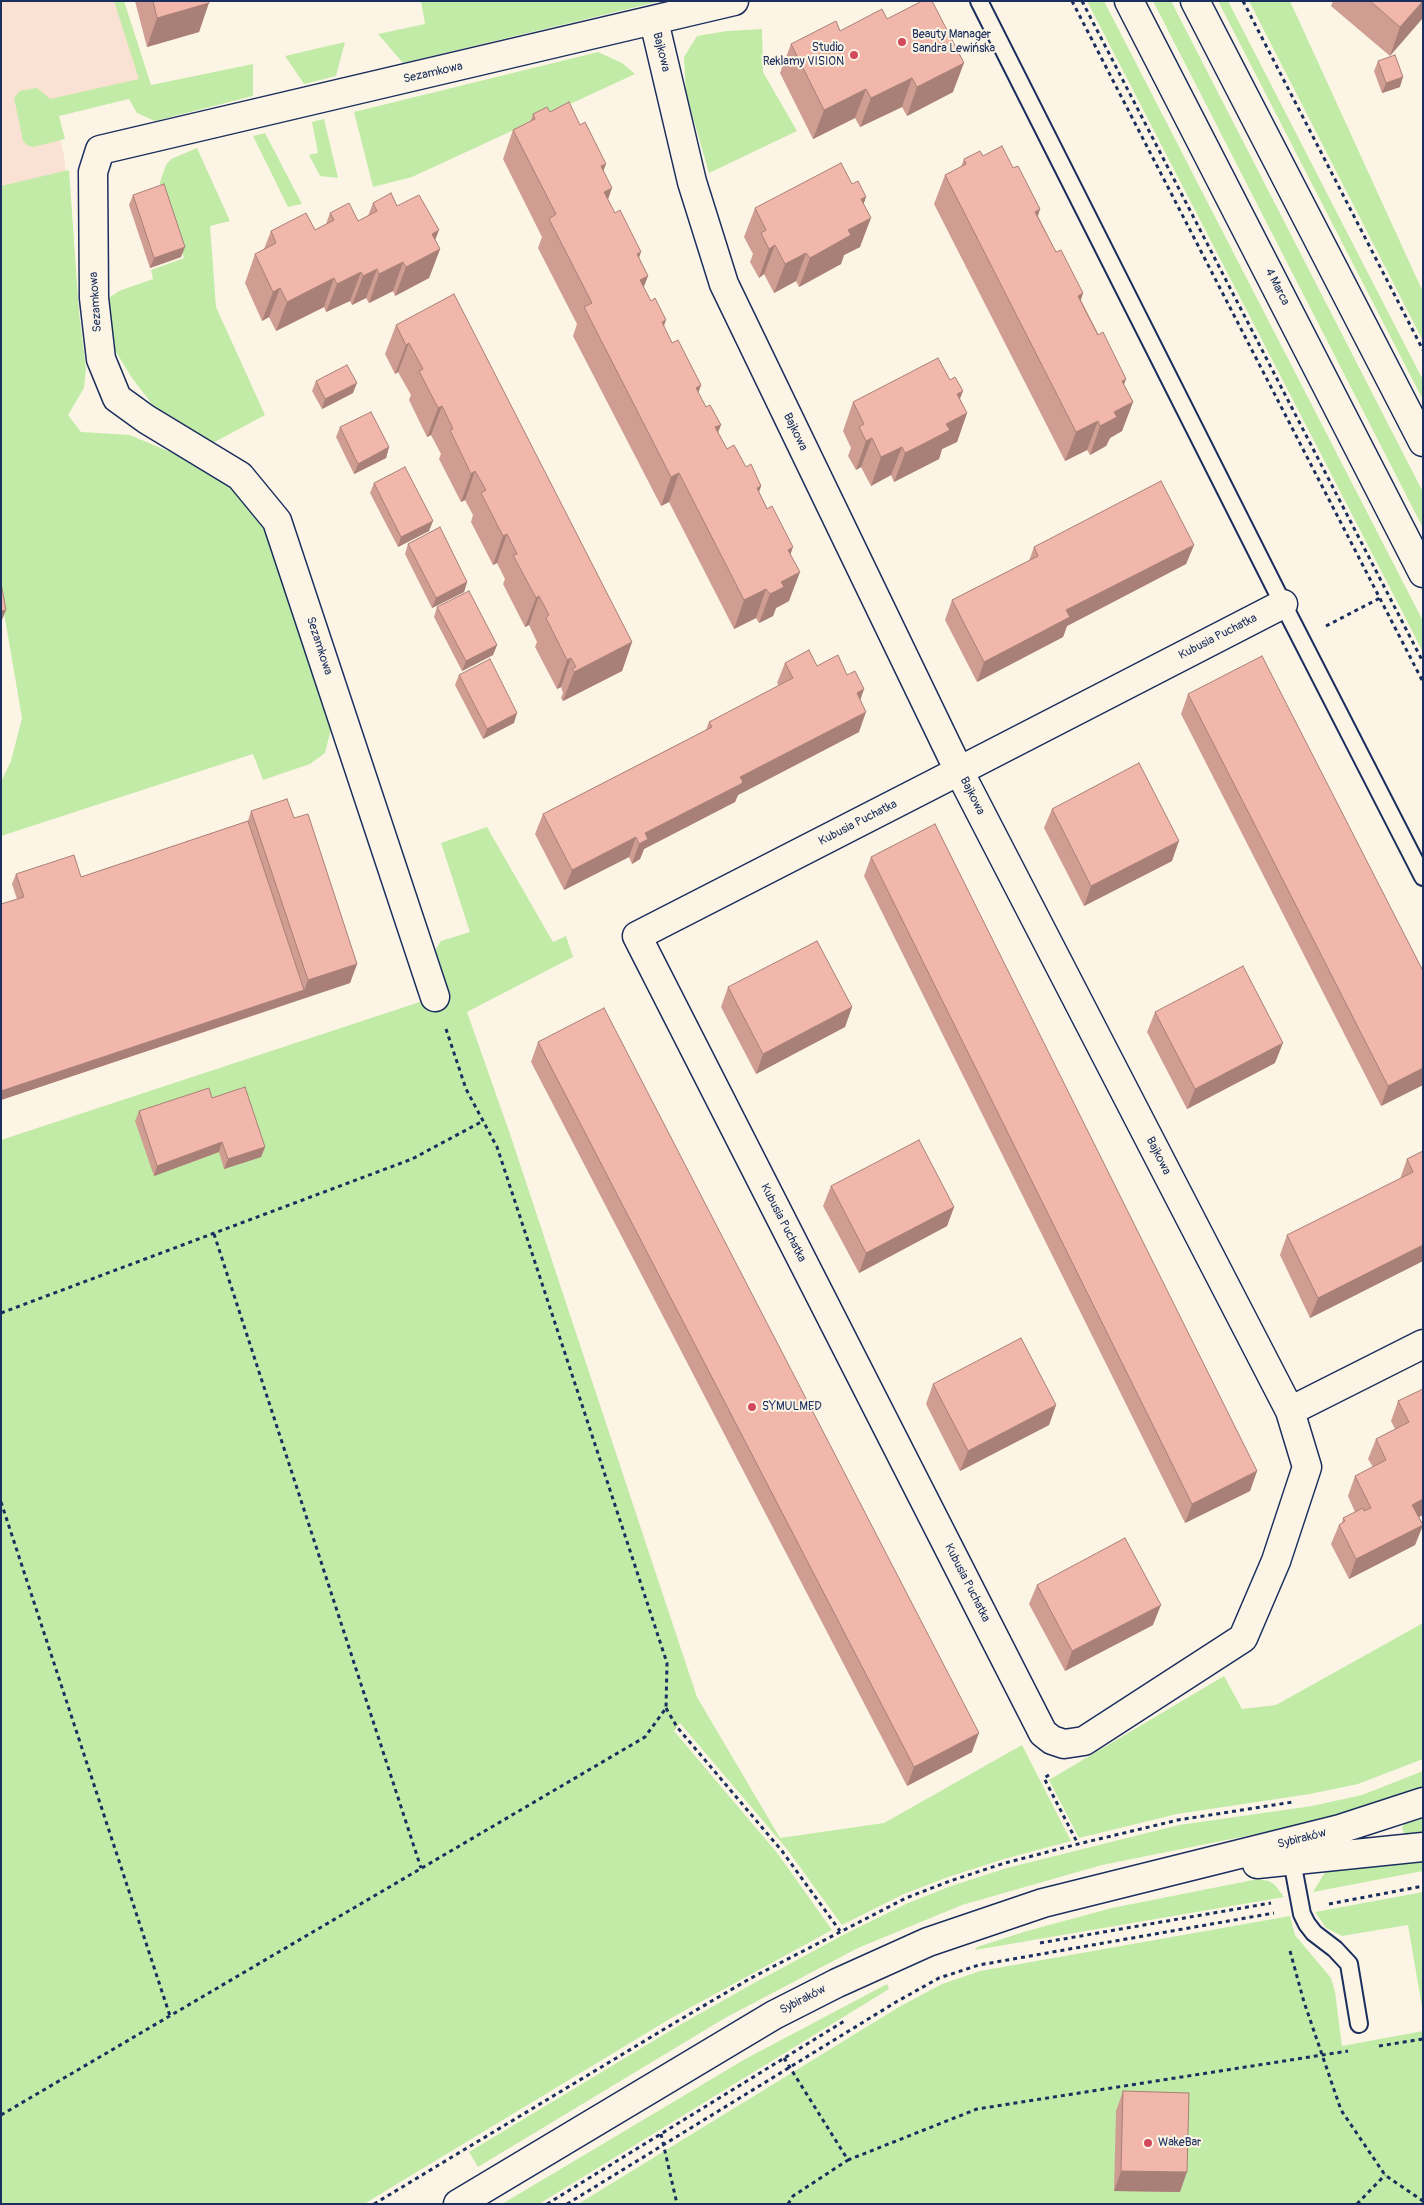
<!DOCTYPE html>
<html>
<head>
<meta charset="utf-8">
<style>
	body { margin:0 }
	#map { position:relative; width:1424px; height:2205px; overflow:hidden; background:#fcf5e5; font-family:Pangolin,sans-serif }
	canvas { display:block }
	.frame { position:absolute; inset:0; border:2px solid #1b2f5e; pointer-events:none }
</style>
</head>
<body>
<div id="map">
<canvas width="1424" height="2205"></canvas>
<div class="frame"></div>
</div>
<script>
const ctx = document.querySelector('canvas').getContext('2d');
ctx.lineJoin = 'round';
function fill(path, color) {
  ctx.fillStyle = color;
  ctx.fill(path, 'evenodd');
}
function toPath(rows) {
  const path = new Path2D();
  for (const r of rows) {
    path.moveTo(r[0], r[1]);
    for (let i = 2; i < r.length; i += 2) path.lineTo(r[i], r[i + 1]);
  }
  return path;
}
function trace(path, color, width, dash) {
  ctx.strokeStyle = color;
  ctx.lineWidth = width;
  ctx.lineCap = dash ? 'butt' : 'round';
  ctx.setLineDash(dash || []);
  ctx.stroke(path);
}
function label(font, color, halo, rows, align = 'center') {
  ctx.font = font + ' Pangolin,sans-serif';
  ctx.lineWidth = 4;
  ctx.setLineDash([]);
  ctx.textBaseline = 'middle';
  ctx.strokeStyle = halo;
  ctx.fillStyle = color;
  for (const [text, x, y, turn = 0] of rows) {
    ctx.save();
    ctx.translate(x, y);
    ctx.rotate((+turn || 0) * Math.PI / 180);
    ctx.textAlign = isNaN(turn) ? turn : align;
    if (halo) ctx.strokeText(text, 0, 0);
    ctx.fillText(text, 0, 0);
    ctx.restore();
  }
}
fill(toPath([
	[1,1,124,1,151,86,52,110,64,155,79,312,1,336]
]), '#f9e2d3');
fill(toPath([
	[114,1,124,1,151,85,253,64,253,96,155,121,137,113,129,99,59,116,65,139,33,147,27,145,23,141,14,98,20,91,37,88,50,99,139,79],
	[421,1,661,1,403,63,378,34,425,24],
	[1087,1,1104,1,1423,621,1423,652],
	[1153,1,1171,1,1423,492,1423,528],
	[1218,1,1228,1,1423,380,1423,400],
	[1249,1,1290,1,1423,292,1423,341],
	[762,29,763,72,797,131,709,173,686,93,684,57,697,36,727,31],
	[345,42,336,76,304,84,285,56],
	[598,52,622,63,635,74,412,177,373,187,354,112],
	[324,119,338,178,320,176,309,155,318,153,312,122],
	[265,133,302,204,288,207,253,136],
	[197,148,230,221,210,226,216,307,265,415,211,444,177,425,152,404,132,378,116,352,109,334,106,306,110,297,119,291,153,279,151,270,184,258,161,193,160,182,166,165,171,159],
	[69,170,79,312,86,369,84,388,68,415,81,432,130,435,220,473,268,526,333,721,325,753,310,764,263,780,253,754,1,836,1,782,11,761,22,718,1,595,1,186],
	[487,827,553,942,566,936,573,957,467,1012,510,1134,697,1697,780,1838,884,1823,1022,1745,1071,1841,1004,1859,948,1877,904,1894,842,1925,786,1848,680,1723,674,1731,778,1854,832,1930,673,2017,364,2204,1,2204,1,1140,435,997,434,952,441,941,470,932,441,843],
	[1423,1623,1423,1759,1358,1784,1310,1794,1177,1814,1079,1838,1049,1780,1224,1676,1242,1709,1276,1705],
	[1423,1771,1423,1788,1367,1808,1316,1822,1102,1865,962,1905,858,1948,725,2018,478,2167,469,2152,678,2026,754,1983,847,1933,908,1903,951,1886,1007,1868,1179,1825,1312,1806,1362,1795],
	[1423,1816,1423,1833,1409,1835,1404,1833,1402,1828,1404,1824],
	[1423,1861,1423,1871,1313,1892,1327,1869],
	[1258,1879,1269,1881,1275,1885,1284,1897,975,1950,977,1947,1027,1931,1112,1908],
	[1423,1892,1423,2013,1408,1925,1342,1936,1326,1928,1315,1912],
	[1290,1916,1295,1935,1331,1978,1335,1992,1342,2046,1423,2031,1423,2204,578,2204,899,2007,942,1984,980,1971],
	[887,1984,889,1989,539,2204,502,2204,747,2058]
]), '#c2eba7');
const lane = toPath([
	[979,1,1283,604,1423,877],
	[1292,1861,1302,1914,1307,1924,1314,1933,1335,1949,1349,1964,1359,2024]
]);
const street = toPath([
	[654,21,692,182,724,284,959,771,1290,1411,1307,1467,1276,1561,1243,1638,1084,1741,1064,1744,1052,1740,1043,1733,637,936,959,771,1283,604],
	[435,997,277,521,240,476,146,419,117,398,101,359,94,298,93,172,100,150,734,1],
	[1290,1411,1423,1344]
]);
const secondary = toPath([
	[1129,1,1423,573],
	[1195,1,1423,442],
	[1257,1864,1423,1847],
	[458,2204,774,2015,837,1983,928,1942,1043,1903,1340,1829,1423,1802]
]);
trace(lane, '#1b2f5e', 20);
trace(street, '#1b2f5e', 31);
trace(secondary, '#1b2f5e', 31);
trace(toPath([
	[1072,1,1423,682],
	[1082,1,1423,662],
	[1243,1,1423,350],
	[1326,626,1380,598],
	[214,1234,421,1868],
	[1,1313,412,1159,483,1121],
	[1,1502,170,2016],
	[666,1708,677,1727,782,1851,840,1931],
	[1049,1775,1044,1778,1078,1844],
	[1329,1904,1423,1886],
	[1040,1943,1271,1903],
	[1290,1951,1304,2002,1341,2110,1385,2175,1423,2201],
	[1379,2046,1423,2039],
	[784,2058,848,2160,977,2109,1348,2051],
	[1,2115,645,1737,666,1708,667,1663,497,1147,466,1089,446,1029],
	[661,2134,677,2204],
	[374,2204,676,2022,751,1978,906,1898,950,1881,1005,1863,1078,1844,1178,1820,1293,1802],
	[547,2204,846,2020],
	[567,2204,896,2002,939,1978,979,1965,1274,1913],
	[788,2204,793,2196,848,2160],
	[1357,2204,1385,2175]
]), '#1b2f5e', 3, [4, 4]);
trace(lane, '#fcf5e5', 16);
trace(street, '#fcf5e5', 28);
trace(secondary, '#fcf5e5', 28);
fill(toPath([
	[135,1,209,1,199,32,147,47],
	[1333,1,1423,1,1390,56,1331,6],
	[887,19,953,92,907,116,902,107,860,127,855,118,813,139,780,73,791,44,840,31],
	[1378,61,1400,87,1382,93,1374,71],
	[550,112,603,170,608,200,648,276,643,287,672,343,701,385,698,393,727,449,746,467,761,486,759,492,791,554,789,601,776,608,773,616,759,623,756,618,734,629,669,502,661,506,573,336,577,324,538,248,542,237,503,159,513,130,530,122,533,114],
	[983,156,1013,168,1040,209,1038,216,1056,252,1083,293,1081,300,1133,402,1122,431,1110,438,1106,446,1090,455,1087,450,1065,461,934,204,945,175,961,167,964,159],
	[852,184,866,197,863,204,860,247,844,255,841,264,799,287,796,281,774,293,764,274,759,278,750,262,753,254,744,237,755,208],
	[133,195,181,257,150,268,129,205],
	[373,203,397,206,435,240,440,249,429,278,395,296,393,291,369,303,366,298,352,305,350,301,326,312,324,307,276,331,269,317,262,321,245,283,255,254,264,249,271,231,315,230,326,224,330,213,358,221,368,216],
	[396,325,632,642,622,671,563,701,561,698,563,693,561,687,557,689,535,647,537,642,529,625,525,627,503,584,505,579,497,563,493,565,471,522,473,515,465,500,461,502,439,459,441,454,431,435,427,437,409,400,411,395,398,372,395,374,385,354],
	[316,381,353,393,322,409,312,391],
	[960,399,967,413,957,442,942,449,939,459,894,482,891,475,871,486,861,467,856,470,848,456,851,448,843,431,853,402],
	[340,427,389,447,386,458,354,474,336,437],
	[374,483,429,531,398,547,370,493],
	[408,544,467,582,464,592,432,608,405,554],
	[1194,545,1186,564,1067,626,1063,637,977,682,945,620,952,600,1029,561,1034,547],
	[437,607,497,645,493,655,462,671,434,617],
	[785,663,817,666,847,675,864,689,860,700,859,732,738,795,735,802,733,803,644,849,640,859,632,864,629,857,564,890,535,834,543,814,706,730,709,722,779,686,777,683],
	[459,675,514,723,483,739,455,685],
	[1188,694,1423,1085,1381,1106,1181,714],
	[1052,809,1172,861,1084,906,1044,828],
	[251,811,294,818,357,964,350,983,1,1100,17,899,12,884,16,874,81,877,248,821],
	[871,857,1257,1471,1250,1491,1185,1523,864,876],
	[728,987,852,1007,845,1027,756,1074,721,1007],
	[1155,1012,1275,1063,1187,1109,1147,1032],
	[538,1042,972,1752,907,1786,531,1062],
	[212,1098,265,1147,261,1157,224,1169,219,1152,154,1176,135,1121,139,1111],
	[1423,1151,1423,1261,1310,1318,1280,1255,1287,1235,1400,1179,1407,1159],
	[831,1186,954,1207,947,1226,859,1273,823,1206],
	[933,1384,1056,1405,1049,1425,960,1471,926,1404],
	[1423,1389,1423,1515,1419,1517,1423,1525,1415,1545,1349,1579,1331,1544,1339,1525,1342,1523,1343,1518,1355,1512,1348,1496,1355,1476,1373,1467,1368,1459,1376,1439,1395,1429,1391,1421,1398,1401],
	[1037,1585,1153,1625,1065,1671,1029,1604],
	[1123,2091,1180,2192,1114,2191,1116,2111]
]), '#cf9d92');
fill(toPath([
	[1423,1,1423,18,1390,56,1400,27],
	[209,3,199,32,147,47,157,18],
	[964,63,953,92,907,116,917,87],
	[1403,77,1400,87,1382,93,1386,83],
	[912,78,902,107,860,127,871,98],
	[866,89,855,118,813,139,824,110],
	[606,164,595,193,601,166],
	[612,188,602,217,604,192],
	[866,197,856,226,861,199],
	[1040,209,1030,238,1035,212],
	[871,218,860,247,844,255,841,264,799,287,810,258,848,230],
	[439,230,430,254,440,249,429,278,395,296,406,267,432,234],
	[775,245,764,274,759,278,769,249],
	[185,247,181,257,150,268,154,258],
	[641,252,631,281,637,254],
	[806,253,796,281,774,293,785,264],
	[403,262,393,291,369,303,379,274],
	[377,269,366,298,352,305,363,276],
	[361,272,350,301,326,312,337,284],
	[648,276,637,305,640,280],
	[334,278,324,307,276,331,287,302],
	[280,288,269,317,262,321,273,292],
	[1083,293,1073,322,1078,296],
	[666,320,656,349,662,322],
	[409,343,398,372,395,374,406,345],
	[1126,379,1116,408,1122,381],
	[357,383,353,393,322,409,325,399],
	[701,385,691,414,696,388],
	[963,391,952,420,957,394],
	[1133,402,1122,431,1110,438,1106,446,1090,455,1100,426,1114,412],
	[442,406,431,435,427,437,438,408],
	[967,413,957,442,942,449,939,459,894,482,905,453,946,424],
	[1098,421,1087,450,1065,461,1076,432],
	[721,425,710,454,715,427],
	[872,438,861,467,856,470,866,441],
	[389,447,386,458,354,474,358,464],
	[902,447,891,475,871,486,881,457],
	[475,471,465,500,461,502,471,474],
	[679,473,669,502,661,506,671,477],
	[761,486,751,514,757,488],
	[433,521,429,531,398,547,401,537],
	[507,534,497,563,493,565,503,536],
	[1194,545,1186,564,1067,626,1063,637,977,682,984,662,1066,610],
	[793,547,783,576,788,550],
	[800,572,789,601,776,608,773,616,759,623,770,594,781,582],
	[467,582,464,592,432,608,436,598],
	[766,589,756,618,734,629,744,600],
	[539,596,529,625,525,627,536,598],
	[6,610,2,620,1,621,1,611],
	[632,642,622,671,563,701,574,672],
	[497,645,493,655,462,671,466,661],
	[571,658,561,687,557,689,567,660],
	[864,689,857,709,857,693],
	[866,712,859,732,738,795,735,802,733,803,644,849,640,859,632,864,639,844,645,833,740,777],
	[517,713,514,723,483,739,487,729],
	[636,837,629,857,564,890,572,870],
	[1179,841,1172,861,1084,906,1091,886],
	[357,964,350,983,1,1100,1,1091,304,990,308,980],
	[852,1007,845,1027,756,1074,763,1054],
	[1283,1043,1275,1063,1187,1109,1195,1089],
	[1423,1068,1423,1085,1381,1106,1388,1086],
	[222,1142,219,1152,154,1176,157,1166],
	[265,1147,261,1157,224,1169,228,1159],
	[954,1207,947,1226,859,1273,866,1253],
	[1423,1245,1423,1261,1310,1318,1318,1298],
	[1056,1405,1049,1425,960,1471,968,1451],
	[1257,1471,1250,1491,1185,1523,1192,1504],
	[1423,1499,1423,1515,1405,1524,1412,1505],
	[1423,1525,1415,1545,1349,1579,1356,1559],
	[1161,1605,1153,1625,1065,1671,1072,1651],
	[979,1733,972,1752,907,1786,914,1767],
	[1121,2171,1187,2172,1180,2192,1114,2191]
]), '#a98077');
const building = toPath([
	[153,1,209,1,209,3,157,18,153,1],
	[922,1,932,1,964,63,917,87,912,78,871,98,866,89,824,110,791,44,836,21,840,31,882,9,887,19,922,1],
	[1370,1,1423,1,1400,27,1370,1],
	[1395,55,1403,77,1386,83,1378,61,1395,55],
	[569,102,580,125,585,122,606,164,601,166,612,188,604,192,615,213,620,210,641,252,637,254,648,276,640,280,651,301,655,298,666,320,662,322,672,343,678,340,701,385,696,388,706,407,710,405,721,425,715,427,727,449,734,445,746,467,751,464,761,486,757,488,767,509,772,506,793,547,788,550,800,572,781,582,784,587,770,594,766,589,744,600,679,473,671,477,584,307,592,303,549,219,556,214,513,130,535,119,533,114,547,107,550,112,569,102],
	[1002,146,1013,168,1018,166,1040,209,1035,212,1056,252,1061,250,1083,293,1078,296,1088,316,1098,335,1103,332,1126,379,1122,381,1133,402,1114,412,1117,417,1100,426,1098,421,1076,432,945,175,966,164,964,159,980,151,983,156,1002,146],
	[841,163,852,184,858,181,866,197,861,199,871,218,848,230,851,235,810,258,806,253,785,264,775,245,769,249,761,233,766,230,755,208,841,163],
	[164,184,185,247,154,258,133,195,164,184],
	[391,193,397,206,419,195,439,230,432,234,440,249,406,267,403,262,379,274,377,269,363,276,361,272,337,284,334,278,287,302,280,288,273,292,255,254,276,243,271,231,306,213,315,230,334,220,330,213,349,203,358,221,377,211,373,203,391,193],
	[454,294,632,642,574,672,572,669,576,667,571,658,567,660,546,618,549,615,539,596,536,598,513,555,517,554,507,534,503,536,481,493,486,490,475,471,471,474,450,430,453,429,442,406,438,408,419,371,423,369,409,343,406,345,396,325,454,294],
	[938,358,950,380,955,377,963,391,957,394,967,413,946,424,950,430,927,442,905,453,902,447,881,457,872,438,866,441,859,427,864,424,853,402,938,358],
	[347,365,357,383,325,399,316,381,347,365],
	[371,412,389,447,358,464,340,427,371,412],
	[405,467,433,521,401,537,374,483,405,467],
	[1161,481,1194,545,1066,610,1070,617,984,662,952,600,1038,556,1034,547,1161,481],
	[440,527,467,582,436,598,408,544,440,527],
	[1,583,6,610,1,611,1,583],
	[469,591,497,645,466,661,437,607,469,591],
	[809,650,817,666,838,655,847,675,855,671,864,689,857,693,866,712,740,777,743,782,741,784,645,833,648,839,639,844,636,837,572,870,543,814,712,727,709,722,793,678,785,663,809,650],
	[1262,656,1423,971,1423,1068,1388,1086,1188,694,1262,656],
	[490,659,517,713,487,729,459,675,490,659],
	[1139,763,1179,841,1091,886,1052,809,1139,763],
	[287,799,294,818,308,814,357,964,308,980,251,811,287,799],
	[248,821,304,990,1,1091,1,904,24,897,16,874,74,855,81,877,248,821],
	[935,824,1257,1471,1192,1504,871,857,935,824],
	[817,941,852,1007,763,1054,728,987,817,941],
	[1243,966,1283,1043,1195,1089,1155,1012,1243,966],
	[604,1008,979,1733,914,1767,538,1042,604,1008],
	[245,1087,265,1147,228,1159,222,1142,157,1166,139,1111,209,1088,212,1098,245,1087],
	[919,1140,954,1207,866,1253,831,1186,919,1140],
	[1423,1151,1423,1245,1318,1298,1287,1235,1413,1172,1407,1159,1423,1151],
	[1021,1338,1056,1405,968,1451,933,1384,1021,1338],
	[1423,1389,1423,1499,1412,1505,1423,1525,1356,1559,1339,1525,1345,1521,1343,1518,1363,1508,1364,1511,1371,1508,1355,1476,1386,1460,1376,1439,1409,1422,1398,1401,1423,1389],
	[1125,1538,1161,1605,1072,1651,1037,1585,1125,1538],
	[1123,2091,1189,2093,1187,2172,1121,2171,1123,2091]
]);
fill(building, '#f1b7aa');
trace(building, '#a98077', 1);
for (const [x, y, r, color] of [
	[902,42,5,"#d1495b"],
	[854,55,5,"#d1495b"],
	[752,1407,5,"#d1495b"],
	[1148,2143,5,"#d1495b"]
]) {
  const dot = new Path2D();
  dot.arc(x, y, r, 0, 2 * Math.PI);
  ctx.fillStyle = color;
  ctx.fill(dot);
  trace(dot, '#fcf5e5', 2);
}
label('12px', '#1b2f5e', '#fcf5e5', [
	["Beauty Manager",912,35],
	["Sandra Lewińska",912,49],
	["Studio",844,48,"right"],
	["Reklamy VISION",844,62,"right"],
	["SYMULMED",762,1407],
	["WakeBar",1158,2143]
], 'left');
label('12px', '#1b2f5e', '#fcf5e5', [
	["Bajkowa",661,52,76],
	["Sezamkowa",433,73,-13],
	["4 Marca",1277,287,63],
	["Sezamkowa",96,302,-94],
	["Bajkowa",795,432,64],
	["Kubusia Puchatka",1218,637,-27],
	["Sezamkowa",319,646,72],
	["Bajkowa",972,796,63],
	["Kubusia Puchatka",858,823,-27],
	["Bajkowa",1158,1156,63],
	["Kubusia Puchatka",783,1223,63],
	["Kubusia Puchatka",967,1583,63],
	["Sybiraków",1302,1839,-14],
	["Sybiraków",803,2000,-27]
]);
</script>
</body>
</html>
